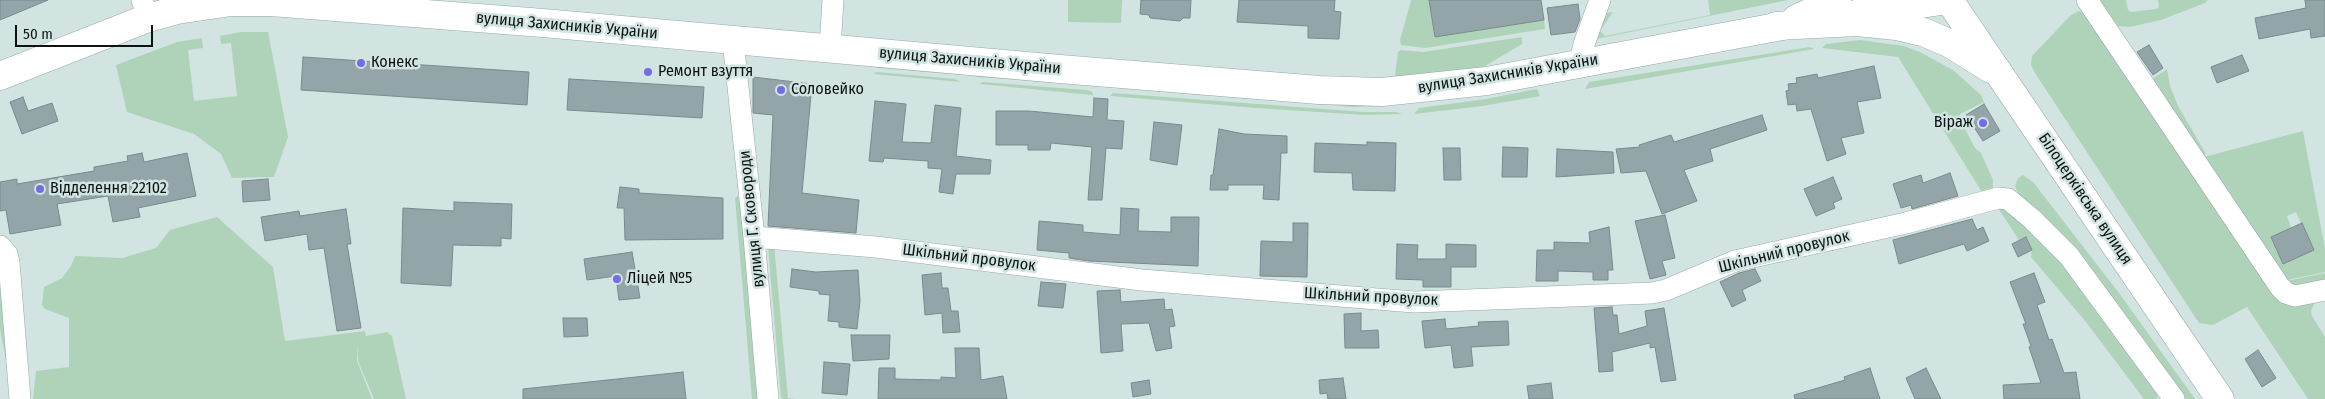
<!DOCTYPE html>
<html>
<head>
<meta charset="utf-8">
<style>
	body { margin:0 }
	#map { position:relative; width:2325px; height:399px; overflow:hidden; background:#d1e4e2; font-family:"Fira Sans Condensed",sans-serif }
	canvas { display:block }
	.scale { position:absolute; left:15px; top:25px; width:138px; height:22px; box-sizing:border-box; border:2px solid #0c1312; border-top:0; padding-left:6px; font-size:15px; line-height:18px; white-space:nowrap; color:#0c1312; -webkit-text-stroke:4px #d1e4e2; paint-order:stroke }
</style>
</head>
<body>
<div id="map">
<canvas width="2325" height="399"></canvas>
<div class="scale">50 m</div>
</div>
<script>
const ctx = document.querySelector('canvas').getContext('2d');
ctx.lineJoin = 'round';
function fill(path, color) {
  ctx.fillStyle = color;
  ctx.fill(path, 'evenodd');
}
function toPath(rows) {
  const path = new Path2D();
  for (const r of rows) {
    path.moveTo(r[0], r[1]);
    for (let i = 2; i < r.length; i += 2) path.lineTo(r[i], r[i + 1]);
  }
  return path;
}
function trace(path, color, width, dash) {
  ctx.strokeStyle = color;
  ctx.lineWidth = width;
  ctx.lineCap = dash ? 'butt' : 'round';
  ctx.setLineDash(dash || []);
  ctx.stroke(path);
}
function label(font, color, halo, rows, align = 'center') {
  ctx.font = font + ' "Fira Sans Condensed",sans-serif';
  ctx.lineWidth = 5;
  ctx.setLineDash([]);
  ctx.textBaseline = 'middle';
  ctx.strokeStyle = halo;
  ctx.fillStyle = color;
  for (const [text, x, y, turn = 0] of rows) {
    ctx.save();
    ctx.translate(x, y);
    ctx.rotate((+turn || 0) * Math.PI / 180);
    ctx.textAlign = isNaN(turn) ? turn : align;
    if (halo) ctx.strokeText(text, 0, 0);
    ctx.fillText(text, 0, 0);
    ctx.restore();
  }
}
fill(toPath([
	[1068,0,1122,0,1121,23,1068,22],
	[1411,0,1429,0,1435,37,1544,20,1545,29,1425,48,1401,45,1400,40],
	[1708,0,1788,0,1596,39,1606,13,1613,12,1600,31,1605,36,1710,15],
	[2092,0,2126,0,2128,10,2131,12,2156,9,2159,7,2158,0,2208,0,2205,3,2161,20,2129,27,2117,26,2103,17],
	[2079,11,2089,15,2284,296,2319,301,2314,304,2311,311,2312,316,2325,337,2325,399,2308,399,2247,307,2213,325,2199,323,2035,73,2031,65,2032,56,2071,15],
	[241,32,268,32,288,137,274,177,232,178,221,154,194,134,127,112,118,74,116,65,177,42,202,38,203,48,188,50,194,101,237,96,231,43,221,44,220,36],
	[1522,37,1522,44,1480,69,1396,78,1395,75,1398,52,1401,50,1423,52],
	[1860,40,1904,46,1920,52,1953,70,1981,95,1984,102,1960,114,1959,118,1975,148,1981,153,1993,180,1993,188,1985,197,1898,57,1822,48,1826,44],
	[1810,47,1814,49,1585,89,1589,82],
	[876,65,963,74,963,75,877,68],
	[2167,69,2170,86,2178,106,2206,154,2199,157,2151,80],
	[876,72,955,79,961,82,874,74],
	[975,75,1379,105,1385,106,1354,107,993,78,976,77],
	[982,82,1087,90,1092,92,1094,98,1092,95,980,84],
	[1537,89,1540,96,1483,106,1414,114,1419,108,1486,99],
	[1113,93,1364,112,1396,112,1402,114,1365,115,1256,108,1110,96],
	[2303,131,2325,249,2325,272,2282,281,2200,158],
	[2296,212,2313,250,2283,264,2271,237,2291,228,2287,216],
	[2023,175,2033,182,2119,293,2195,399,2180,399,2020,197,2015,186,2018,178],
	[738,196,740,197,760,399,752,399,735,198],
	[1999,203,2016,211,2029,222,2073,270,2156,382,2159,389,2157,399,2144,399,2086,322,2031,257,2032,250,2026,237,2019,240,1996,205,1949,220,1750,263,1722,273,1671,298,1474,308,1396,306,1401,304,1470,306,1662,296,1733,265,1949,218],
	[217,217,273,267,285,341,365,331,366,336,387,332,392,336,406,399,374,399,358,361,357,344,357,361,372,399,33,399,36,371,69,367,69,318,45,309,42,305,44,287,62,278,71,266,75,256,122,258,156,248,170,230],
	[774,244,788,398,794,399,783,399,781,397,768,247],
	[0,272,7,365,0,329],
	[2325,273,2325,284,2309,289,2282,282]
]), '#afd3b9');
const building = toPath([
	[0,0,48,0,0,20,0,0],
	[1141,0,1191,0,1190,18,1183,18,1180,21,1150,18,1149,15,1140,14,1141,0],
	[1239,0,1335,0,1334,11,1341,12,1339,39,1308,38,1308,26,1237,22,1239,0],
	[1429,0,1541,0,1544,20,1435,37,1429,0],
	[2305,0,2325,0,2325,36,2311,38,2310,29,2259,39,2255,18,2306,8,2305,0],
	[1578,4,1580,19,1575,32,1551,35,1547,8,1578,4],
	[2149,45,2163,68,2153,75,2137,52,2149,45],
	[2242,55,2249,71,2217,83,2211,67,2242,55],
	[303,57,529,72,527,105,301,90,303,57],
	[1874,66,1881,98,1857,102,1864,133,1841,138,1846,154,1827,161,1811,109,1797,111,1796,104,1788,105,1786,91,1789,90,1788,84,1797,83,1796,78,1817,74,1818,78,1874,66],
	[753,77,812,84,802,193,859,200,856,233,768,226,773,115,753,113,753,77],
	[569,79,704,87,702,118,567,110,569,79],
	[23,97,28,111,52,103,58,121,22,134,10,102,23,97],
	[1094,98,1108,99,1107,120,1124,121,1122,149,1106,148,1102,200,1088,200,1092,147,1051,143,1050,150,1028,150,1028,145,996,145,996,111,1029,111,1093,117,1094,98],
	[875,101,906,104,902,142,931,143,935,105,961,108,956,156,991,160,990,174,956,174,953,194,939,192,942,169,928,168,928,161,884,158,883,162,869,161,875,101],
	[1984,104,2000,131,1983,141,1966,115,1984,104],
	[1762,115,1767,130,1710,149,1713,161,1684,170,1697,201,1662,214,1646,171,1621,173,1616,149,1640,147,1639,145,1671,135,1674,142,1762,115],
	[1154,122,1182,125,1177,165,1150,160,1154,122],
	[1219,129,1244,134,1287,136,1287,153,1281,153,1279,200,1263,199,1264,185,1228,185,1228,190,1210,190,1211,175,1213,175,1219,129],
	[1367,142,1396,143,1395,191,1353,190,1352,173,1314,172,1315,143,1367,145,1367,142],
	[1503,147,1528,148,1527,177,1502,177,1503,147],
	[1443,148,1460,148,1461,180,1444,180,1443,148],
	[1557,149,1613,152,1614,173,1556,177,1557,149],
	[142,153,144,162,187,153,196,196,138,208,140,217,113,222,108,196,57,204,61,225,10,234,6,210,0,211,0,182,17,179,17,184,94,171,94,167,128,161,127,156,142,153],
	[1950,173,1958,196,1912,209,1911,205,1901,208,1893,184,1921,175,1923,183,1950,173],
	[1833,177,1842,199,1833,203,1835,208,1816,216,1804,189,1833,177],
	[268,179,270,200,243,202,242,181,268,179],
	[620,187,639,189,639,193,723,198,723,239,625,240,624,208,617,208,620,187],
	[454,202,512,204,511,239,501,238,501,246,453,245,451,286,401,283,403,208,454,211,454,202],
	[1121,208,1139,209,1138,231,1171,232,1171,217,1199,217,1198,266,1089,261,1069,258,1069,253,1037,250,1039,221,1083,225,1083,232,1120,235,1121,208],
	[346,209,351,244,347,244,361,328,337,331,324,248,309,250,307,234,265,241,261,217,299,211,300,216,346,209],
	[1665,215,1675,258,1662,261,1666,275,1650,279,1635,221,1665,215],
	[1972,219,1977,230,1983,227,1989,241,1967,251,1964,244,1899,264,1893,240,1972,219],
	[1293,223,1308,223,1307,277,1260,276,1261,241,1293,242,1293,223],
	[2302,223,2314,250,2283,264,2271,237,2302,223],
	[1609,227,1613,270,1608,270,1608,280,1593,280,1593,272,1558,271,1558,281,1536,281,1537,250,1554,250,1554,242,1590,243,1589,232,1609,227],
	[2026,237,2032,250,2018,257,2012,244,2026,237],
	[1397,244,1418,245,1417,259,1446,259,1446,244,1476,245,1476,267,1451,267,1451,287,1423,287,1423,280,1396,279,1397,244],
	[632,252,640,298,619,300,616,276,587,280,584,259,632,252],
	[792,269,816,272,858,270,860,301,857,329,839,327,839,322,828,321,830,295,819,294,819,291,790,287,792,269],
	[1755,269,1761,281,1742,290,1746,300,1732,307,1720,282,1739,273,1755,269],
	[941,273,942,288,948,288,951,311,958,311,960,332,943,333,942,313,925,315,922,275,941,273],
	[2034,273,2045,302,2037,305,2049,340,2052,339,2064,373,2076,372,2080,399,2004,399,2003,385,2041,383,2029,347,2031,346,2023,324,2026,324,2010,282,2034,273],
	[1041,282,1066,284,1063,308,1038,306,1041,282],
	[1120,290,1121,302,1164,299,1165,310,1172,309,1175,326,1169,327,1172,348,1156,351,1149,323,1121,324,1123,351,1101,353,1097,291,1120,290],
	[1612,307,1613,315,1617,315,1619,334,1647,326,1645,311,1664,308,1676,380,1661,382,1655,347,1650,348,1650,343,1612,352,1613,371,1599,372,1594,308,1612,307],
	[1361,313,1361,331,1378,330,1379,348,1345,348,1344,314,1361,313],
	[563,318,587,318,588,336,564,337,563,318],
	[1445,319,1446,329,1479,326,1478,322,1508,321,1509,345,1471,347,1473,366,1454,368,1451,345,1425,348,1422,321,1445,319],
	[851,335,890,335,889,359,853,361,851,335],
	[955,348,979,348,981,380,1003,376,1007,399,878,399,879,368,895,368,895,379,941,380,941,377,956,378,955,348],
	[2258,350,2276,378,2262,387,2245,359,2258,350],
	[824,362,850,364,847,395,822,393,824,362],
	[1870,368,1880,399,1795,399,1794,395,1845,380,1844,377,1870,368],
	[1926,368,1941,399,1915,399,1906,378,1926,368],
	[683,372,686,399,523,399,523,389,683,372],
	[1343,378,1346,399,1328,399,1327,393,1320,394,1319,380,1343,378],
	[1149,380,1151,394,1133,397,1131,383,1149,380],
	[1551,383,1553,399,1529,399,1527,386,1551,383]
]);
fill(building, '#93a5a8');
trace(building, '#798a8d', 1);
const street = toPath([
	[142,0,148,18],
	[2087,0,2280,287,2286,293,2295,296,2325,290],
	[733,40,754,237,768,399],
	[830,49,833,0],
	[1580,63,1584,44,1600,0],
	[754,237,876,247,1142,280,1414,302,1652,293,1666,290,1735,261,1906,223,1998,198,2008,199,2032,219,2069,256,2174,399],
	[0,246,7,254,9,262,20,399]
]);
const secondary = toPath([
	[1843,16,1947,0],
	[0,76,148,18,177,10,231,2,271,2,543,23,1060,69,1319,90,1382,92,1487,81,1798,23]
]);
const primary = toPath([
	[1949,0,2220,399],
	[1796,19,1837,0],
	[1776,26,1857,22,1897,26,1923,32,1949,43,1991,69]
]);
trace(street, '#96a8a7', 22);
trace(secondary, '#96a8a7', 29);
trace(primary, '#96a8a7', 29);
trace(street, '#fff', 21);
trace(secondary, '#fff', 28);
trace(primary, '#fff', 28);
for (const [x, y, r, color] of [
	[361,63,5,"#746be6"],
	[648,72,5,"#746be6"],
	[781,90,5,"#746be6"],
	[1983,123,5,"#746be6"],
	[40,189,5,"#746be6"],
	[617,279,5,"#746be6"]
]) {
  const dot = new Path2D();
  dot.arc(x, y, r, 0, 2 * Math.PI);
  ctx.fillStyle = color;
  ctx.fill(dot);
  trace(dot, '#d1e4e2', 2);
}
label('16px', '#0c1312', '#d1e4e2', [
	["вулиця Захисників України",567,26,5],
	["вулиця Захисників України",970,61,5],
	["вулиця Захисників України",1508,74,-9],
	["Білоцерківська вулиця",2085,199,56],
	["вулиця Г. Сковороди",752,219,-96],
	["Шкільний провулок",1784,252,-14],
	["Шкільний провулок",969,258,7],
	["Шкільний провулок",1371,297,3]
]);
label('16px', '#0c1312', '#d1e4e2', [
	["Конекс",371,63],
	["Ремонт взуття",658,72],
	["Соловейко",791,90],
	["Віраж",1973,123,"right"],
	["Відделення 22102",50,189],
	["Ліцей №5",627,279]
], 'left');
</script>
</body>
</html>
